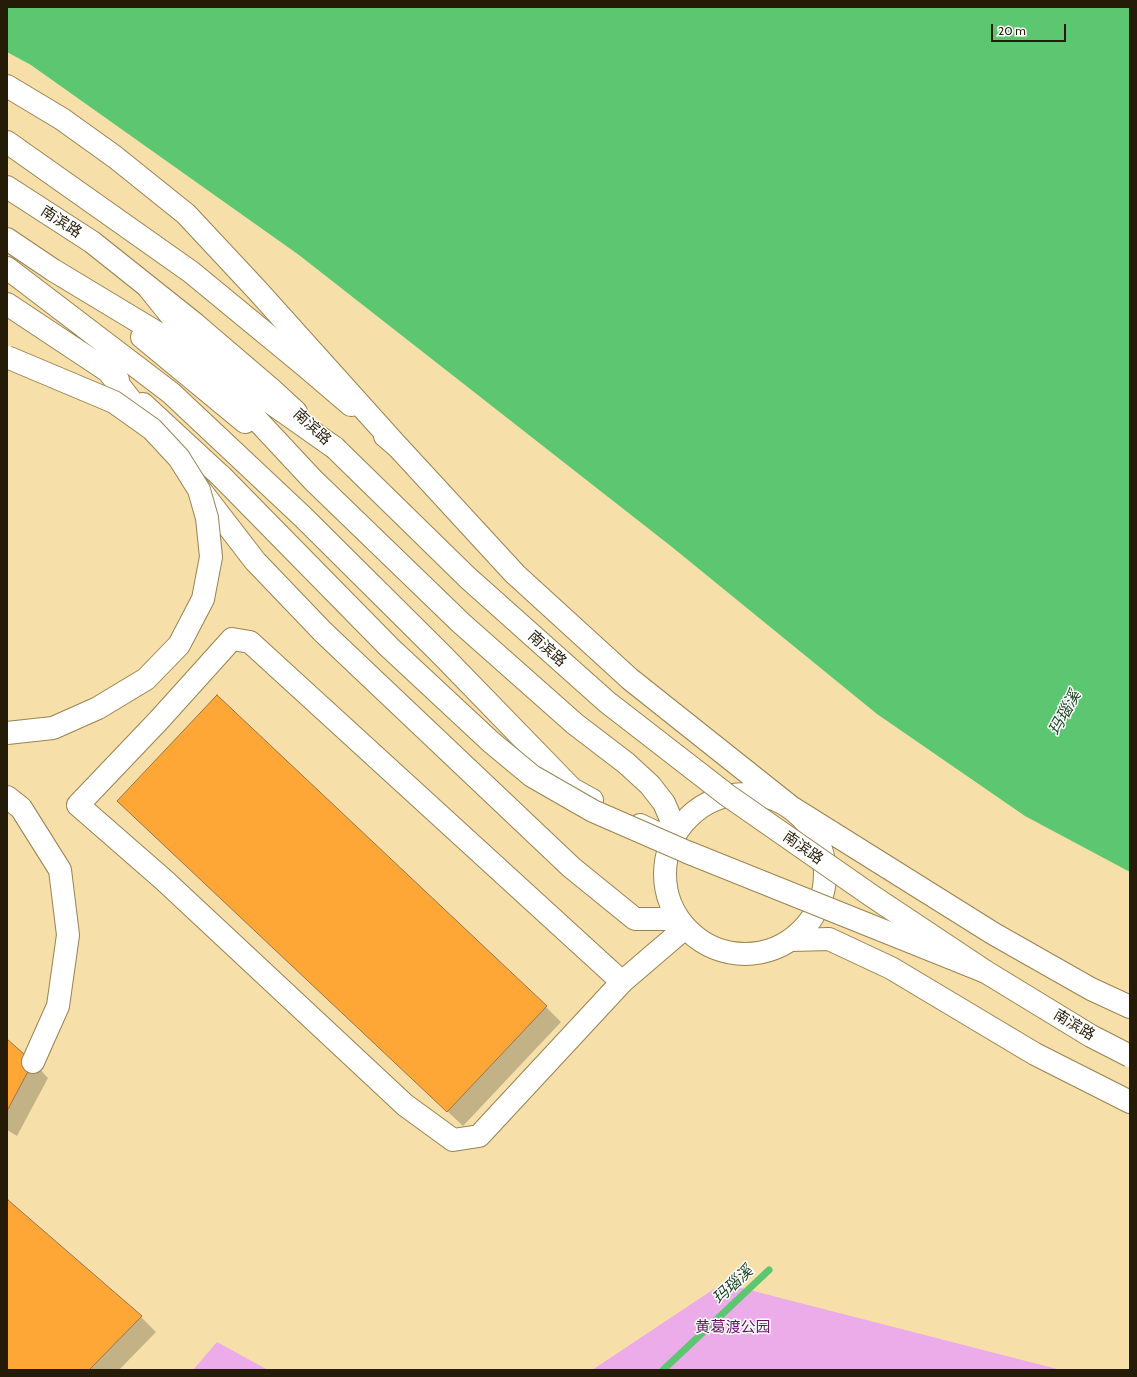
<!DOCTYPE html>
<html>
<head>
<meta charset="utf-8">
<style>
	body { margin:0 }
	#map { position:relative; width:1137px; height:1377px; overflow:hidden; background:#f6dfa9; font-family:Cabin,sans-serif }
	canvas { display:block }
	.frame { position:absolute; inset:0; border:8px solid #241c06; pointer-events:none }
	.scale { position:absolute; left:991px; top:24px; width:75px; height:18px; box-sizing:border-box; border:2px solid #241c06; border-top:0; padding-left:5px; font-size:12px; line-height:14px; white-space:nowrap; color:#241c06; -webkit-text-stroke:3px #fff; paint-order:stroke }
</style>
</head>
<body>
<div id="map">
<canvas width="1137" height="1377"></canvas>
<div class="frame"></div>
<div class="scale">20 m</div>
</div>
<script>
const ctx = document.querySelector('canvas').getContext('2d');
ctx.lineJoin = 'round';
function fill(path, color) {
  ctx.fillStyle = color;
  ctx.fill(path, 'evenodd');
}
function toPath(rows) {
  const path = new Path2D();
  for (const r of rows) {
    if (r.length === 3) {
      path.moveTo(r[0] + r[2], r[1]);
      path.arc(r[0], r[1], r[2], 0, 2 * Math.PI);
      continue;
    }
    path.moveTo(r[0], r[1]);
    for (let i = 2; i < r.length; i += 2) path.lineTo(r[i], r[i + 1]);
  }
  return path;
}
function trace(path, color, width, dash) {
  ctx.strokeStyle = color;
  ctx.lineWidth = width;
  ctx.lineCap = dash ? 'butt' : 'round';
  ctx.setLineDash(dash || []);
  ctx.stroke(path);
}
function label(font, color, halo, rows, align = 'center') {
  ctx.font = font + ' Cabin,"Noto Sans SC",sans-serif';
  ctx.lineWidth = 3;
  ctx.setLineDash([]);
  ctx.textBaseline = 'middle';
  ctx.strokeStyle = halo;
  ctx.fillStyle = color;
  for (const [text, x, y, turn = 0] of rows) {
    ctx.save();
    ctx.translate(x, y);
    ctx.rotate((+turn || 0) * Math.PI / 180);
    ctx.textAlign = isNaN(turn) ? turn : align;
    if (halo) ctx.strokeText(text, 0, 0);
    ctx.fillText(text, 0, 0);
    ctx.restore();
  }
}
fill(toPath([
	[723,1283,765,1294,1061,1370,592,1370],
	[217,1342,268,1370,193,1370]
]), '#ebace9');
fill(toPath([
	[7,7,1130,7,1130,872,1025,816,877,714,672,547,299,255,31,65,7,52]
]), '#5dc670');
fill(toPath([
	[134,816,546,1007,561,1022,463,1126],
	[7,1041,33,1062,48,1078,17,1136,7,1130],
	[7,1203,141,1317,156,1332,119,1370,7,1370]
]), '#0003');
trace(toPath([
	[663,1370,769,1270]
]), '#5dc670', 7);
const building = toPath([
	[217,695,547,1006,447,1112,117,801,217,695],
	[7,1039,33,1062,7,1111,7,1039],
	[8,1200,142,1316,89,1370,7,1370,7,1202,8,1200]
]);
fill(building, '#fea737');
trace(building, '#99724a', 1);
const minor = toPath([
	[7,797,21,808,60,870,68,935,58,1006,33,1062],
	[622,982,250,642,232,639,159,720,78,805,164,880,405,1105,453,1140,479,1136,622,982,685,928]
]);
const major = toPath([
	[7,142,191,272,304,365,351,405],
	[7,187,92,242,195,324,271,389,296,412],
	[385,436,399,448,515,574,630,679,791,807,994,934,1091,989,1130,1007],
	[745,874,80],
	[791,940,829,939,891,968,1035,1054,1130,1102]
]);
const highway = toPath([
	[7,86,62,119,115,157,186,214,257,290,399,448],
	[7,239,53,270,257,393,335,448],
	[7,268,171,393,302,516,441,654,572,789,592,800],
	[148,287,244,406,313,480,461,623,575,724,626,763,650,785,664,803,676,831,657,833,640,825],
	[7,304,108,371,118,380],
	[142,337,245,422],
	[108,371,150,425],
	[143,404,222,477],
	[198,487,255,561,323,632,571,867,635,919,678,919]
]);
trace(minor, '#998350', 24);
trace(major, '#998350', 24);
trace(highway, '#998350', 24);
trace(minor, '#fff', 22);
trace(major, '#fff', 22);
trace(highway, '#fff', 22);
const majorBridge = toPath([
	[335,448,468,578,607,702,727,795,872,896,986,972,1091,1036,1130,1056]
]);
const highwayBridge = toPath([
	[7,357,114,402,152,429,179,458,199,490,207,518,211,557,203,599,179,645,146,679,98,708,53,728,7,733],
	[222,477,389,647,491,742,532,776,593,811,687,852,986,972]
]);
trace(majorBridge, '#998350', 24, []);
trace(highwayBridge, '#998350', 24, []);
trace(majorBridge, '#fff', 22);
trace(highwayBridge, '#fff', 22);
label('15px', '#241c06', '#fff', [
	["南滨路",61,222,33],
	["南滨路",312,427,43],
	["南滨路",547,649,42],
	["南滨路",803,848,35],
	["南滨路",1074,1025,31]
]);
label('15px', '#631064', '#fff', [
	["黄葛渡公园",733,1328]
]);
label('italic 16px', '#1b4422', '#fff', [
	["玛瑙溪",1065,713,-61],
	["玛瑙溪",733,1285,-43]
]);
</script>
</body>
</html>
